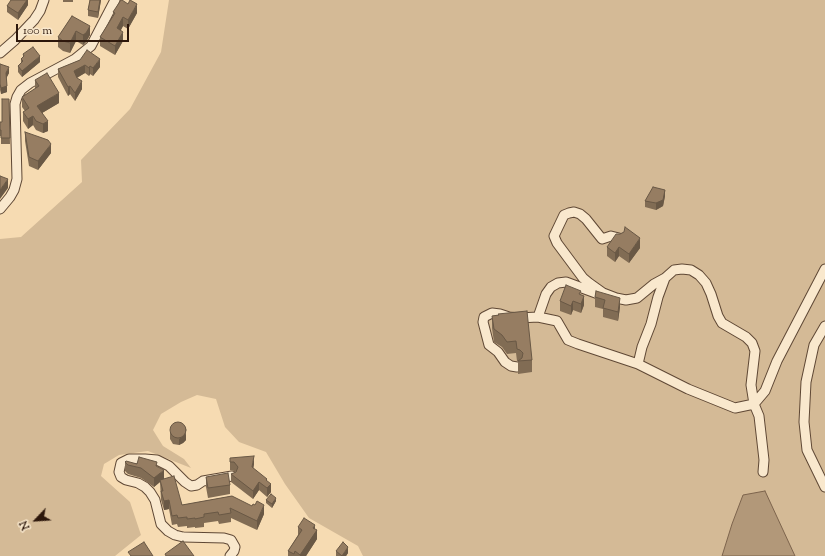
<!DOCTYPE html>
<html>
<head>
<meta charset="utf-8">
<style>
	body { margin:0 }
	#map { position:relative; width:825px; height:556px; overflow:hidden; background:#f6dbb2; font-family:"Sorts Mill Goudy",serif }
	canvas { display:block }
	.north { position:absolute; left:16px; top:500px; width:40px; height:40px; -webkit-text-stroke:3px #f9e8cd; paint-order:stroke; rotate:245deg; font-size:11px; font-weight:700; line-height:16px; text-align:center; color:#2d170b }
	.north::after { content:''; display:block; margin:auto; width:14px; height:18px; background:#2d170b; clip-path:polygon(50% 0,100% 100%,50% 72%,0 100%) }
	.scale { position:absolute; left:16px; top:24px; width:113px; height:18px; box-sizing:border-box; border:2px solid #2d170b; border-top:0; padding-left:5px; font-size:12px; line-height:14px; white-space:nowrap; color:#2d170b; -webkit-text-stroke:3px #f9e8cd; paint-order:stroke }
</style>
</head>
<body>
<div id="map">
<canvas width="825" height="556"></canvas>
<div class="north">N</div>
<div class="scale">100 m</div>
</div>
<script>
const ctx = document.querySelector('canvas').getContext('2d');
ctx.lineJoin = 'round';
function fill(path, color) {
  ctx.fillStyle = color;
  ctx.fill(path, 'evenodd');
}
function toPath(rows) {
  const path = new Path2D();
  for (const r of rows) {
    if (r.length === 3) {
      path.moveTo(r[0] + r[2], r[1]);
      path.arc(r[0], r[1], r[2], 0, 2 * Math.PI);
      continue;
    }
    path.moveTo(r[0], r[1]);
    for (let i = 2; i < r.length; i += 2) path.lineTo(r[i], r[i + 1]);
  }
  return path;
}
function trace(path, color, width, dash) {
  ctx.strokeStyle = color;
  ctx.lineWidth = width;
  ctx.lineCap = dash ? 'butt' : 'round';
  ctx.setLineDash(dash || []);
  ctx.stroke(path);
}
fill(toPath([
	[169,0,825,0,825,556,363,556,358,546,309,518,285,484,266,452,239,442,225,427,216,399,197,395,181,402,161,414,153,430,163,446,184,459,191,468,148,451,119,455,104,464,101,476,130,502,141,535,115,556,0,556,0,239,21,237,82,182,81,160,130,109,161,52]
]), '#d4ba96');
const water = toPath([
	[765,491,795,556,722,556,732,524,743,495,765,491]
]);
fill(water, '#b29879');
trace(water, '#7d644d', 1);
const minor = toPath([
	[0,53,15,40,34,20,40,11,44,0],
	[0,209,10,197,14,190,17,179,15,104,17,97,21,90,30,83,75,59,91,46,115,0],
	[619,238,611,236,602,239,586,219,580,214,574,212,569,213,564,215,554,236,557,243,583,278,589,283,603,293,616,298,626,300,637,298,654,284,665,278],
	[538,317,546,294,551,287,558,283,566,282,601,295],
	[825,326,814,345,806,382,804,422,807,450,825,487],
	[638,364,642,347,651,324,658,297,665,278,674,270,682,269,691,270,699,275,706,283,711,294,718,316,722,323,746,337,752,343,755,351,751,385,754,404,759,416,764,460,763,472],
	[517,367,511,366,505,362,498,352,489,345,483,322,484,317,492,313,500,314,509,317,519,318,538,317,557,321,568,340,578,344,638,364,688,389,735,408,754,404,765,391,777,361,825,269],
	[230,556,234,551,235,547,231,540,224,538,183,537,175,535,168,531,161,524,155,500,150,492,145,487,138,483,126,480,121,477,119,472,121,463,129,459,145,459,157,460,169,466,185,482,191,486,197,485,203,481,232,476]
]);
trace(minor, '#5f4835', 11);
trace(minor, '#f9e8cd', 9);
fill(toPath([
	[28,0,28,5,18,20,7,12,7,6],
	[63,0,73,0,73,2,63,2],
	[90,0,101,0,98,18,88,16,88,10],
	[113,12,137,13,128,29,123,26,121,30,123,41,115,55,100,46,100,37,113,16],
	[72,16,90,35,86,42,83,45,76,41,70,53,63,51,58,47,58,37],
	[23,54,40,62,22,77,18,72,18,66,21,63,21,59,23,57],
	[80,60,100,67,93,76,90,74,89,76,85,73,77,78,82,89,75,101,70,94,68,96,58,77,58,69],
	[0,64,9,73,6,78,7,92,1,94,0,90],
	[35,80,59,103,42,113,48,131,43,133,36,130,33,125,28,129,23,121,23,112,25,111,22,107,22,97,35,89],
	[9,99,10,144,1,144,1,136,0,136,0,122,2,122],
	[25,132,51,153,38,170,29,166,25,141],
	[665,196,663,206,656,210,645,207,645,201],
	[607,247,640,248,629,263,619,256,615,262,607,256],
	[596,291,620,307,618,321,603,317,603,309,595,307,595,297],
	[581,295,584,305,581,313,573,310,571,315,560,311,560,301],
	[498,315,532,360,532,372,518,374,518,361,517,361,516,353,507,354,502,347,494,342,492,328,492,316],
	[186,427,186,440,183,443,179,445,173,444,170,439,170,432],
	[230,458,254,464,253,468,267,481,271,492,267,497,259,490,253,499,231,482,231,474,236,472,234,471,230,470],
	[125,462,157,467,164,479,182,505,232,496,264,514,257,530,231,518,231,522,219,524,218,521,204,523,204,527,195,528,195,527,187,528,187,526,178,527,177,524,172,525,169,509,164,510,161,500,160,482,154,487,141,478,128,474,125,471],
	[206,477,230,485,230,494,208,498,206,487],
	[266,500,276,501,272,508,266,503],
	[298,527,315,529,317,539,306,556,288,556,288,551,298,535],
	[336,551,348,553,346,556,336,556]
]), '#816c54');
fill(toPath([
	[27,0,28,0,28,5,18,20,18,13],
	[100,0,101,0,98,18,98,12],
	[137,4,137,13,128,29,128,20],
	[123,17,123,26,117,37,117,28],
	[90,26,90,35,86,42,83,45,83,35],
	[76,31,76,41,70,53,70,43],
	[123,32,123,41,115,55,115,46],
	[40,56,40,62,22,77,22,71],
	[100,59,100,67,93,76,93,68],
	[85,65,85,73,74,79,74,71],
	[90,66,90,74,89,76,89,68],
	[9,67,9,73,6,79,6,73],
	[82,81,82,89,75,101,75,93],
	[7,86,7,92,1,94,1,88],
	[70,86,70,94,68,96,68,87],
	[59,93,59,103,37,116,37,106],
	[33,116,33,125,28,129,28,119],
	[48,121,48,131,43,133,43,124],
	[51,144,51,153,38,170,38,161],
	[8,179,8,188,0,199,0,190],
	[665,190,665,196,663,206,656,210,656,203],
	[640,238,640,248,629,263,629,254],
	[619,247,619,256,615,262,615,253],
	[584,296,584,305,581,313,581,304],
	[620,298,620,307,618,321,618,312],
	[573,301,573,310,571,315,571,306],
	[186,434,186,440,183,443,179,445,179,439],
	[254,456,254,464,252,476,252,467],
	[164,470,164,479,160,480,160,482,154,487,154,478],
	[259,482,259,490,253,499,253,491],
	[271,484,271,492,267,497,267,488],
	[276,498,276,501,272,508,272,504],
	[169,500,169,509,164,510,164,501],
	[264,505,264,514,257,530,257,521],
	[315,525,315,532,317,530,317,539,306,556,300,556,300,555,313,528],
	[348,547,348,553,346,556,342,556]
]), '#695845');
const building = toPath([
	[11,0,27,0,18,13,7,6,11,0],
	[90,0,100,0,98,12,88,10,90,0],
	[121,0,122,0,128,4,130,0,137,4,128,20,123,17,117,28,123,32,115,46,100,37,115,13,113,12,121,0],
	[72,16,90,26,86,33,83,35,76,31,70,43,63,41,58,37,72,16],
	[33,47,40,56,22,71,18,66,23,61,21,59,24,56,23,54,33,47],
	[87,50,100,59,93,68,90,66,89,68,85,65,74,71,77,78,82,81,75,93,70,86,68,87,58,69,80,60,87,50],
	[0,64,9,67,6,73,7,86,1,88,0,84,0,64],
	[47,73,59,93,37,106,48,121,43,124,36,121,33,116,28,119,23,112,29,108,22,97,39,86,35,80,47,73],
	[2,99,9,99,10,138,1,138,1,130,0,130,0,122,2,122,2,99],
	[25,132,48,140,51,144,38,161,29,157,25,132],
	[0,176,8,179,0,190,0,176],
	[653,187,665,190,663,200,656,203,645,201,653,187],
	[625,227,640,238,629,254,619,247,615,253,607,247,616,234,620,234,624,232,625,227],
	[566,285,581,291,579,294,584,296,581,304,573,301,571,306,560,301,566,285],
	[596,291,620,298,618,312,603,308,605,300,595,297,596,291],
	[527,311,532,360,518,361,522,358,523,353,520,350,517,349,516,341,507,342,502,335,494,329,492,316,499,315,498,314,527,311],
	[178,430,8],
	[254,456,252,467,267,479,266,480,271,484,267,488,259,482,253,491,231,474,236,472,238,467,234,462,230,462,230,458,254,456],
	[139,457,157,462,156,466,164,470,154,478,141,468,128,465,125,462,126,461,137,464,139,457],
	[228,473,230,485,208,488,206,477,228,473],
	[174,476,182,505,232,496,252,506,253,504,255,505,257,501,264,505,257,521,230,508,231,513,219,515,218,512,204,514,204,517,195,519,195,518,187,519,187,517,178,518,177,515,172,516,169,500,164,501,161,491,163,491,160,480,174,476],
	[271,494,276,498,272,504,266,500,271,494],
	[304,518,315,525,313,528,317,530,300,555,295,551,294,554,288,551,302,530,298,527,304,518],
	[183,541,194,556,166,556,165,554,183,541],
	[144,542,153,556,131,556,128,552,144,542],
	[343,542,348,547,342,556,336,551,343,542]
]);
fill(building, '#967d62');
trace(building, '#695845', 1);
</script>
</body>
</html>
